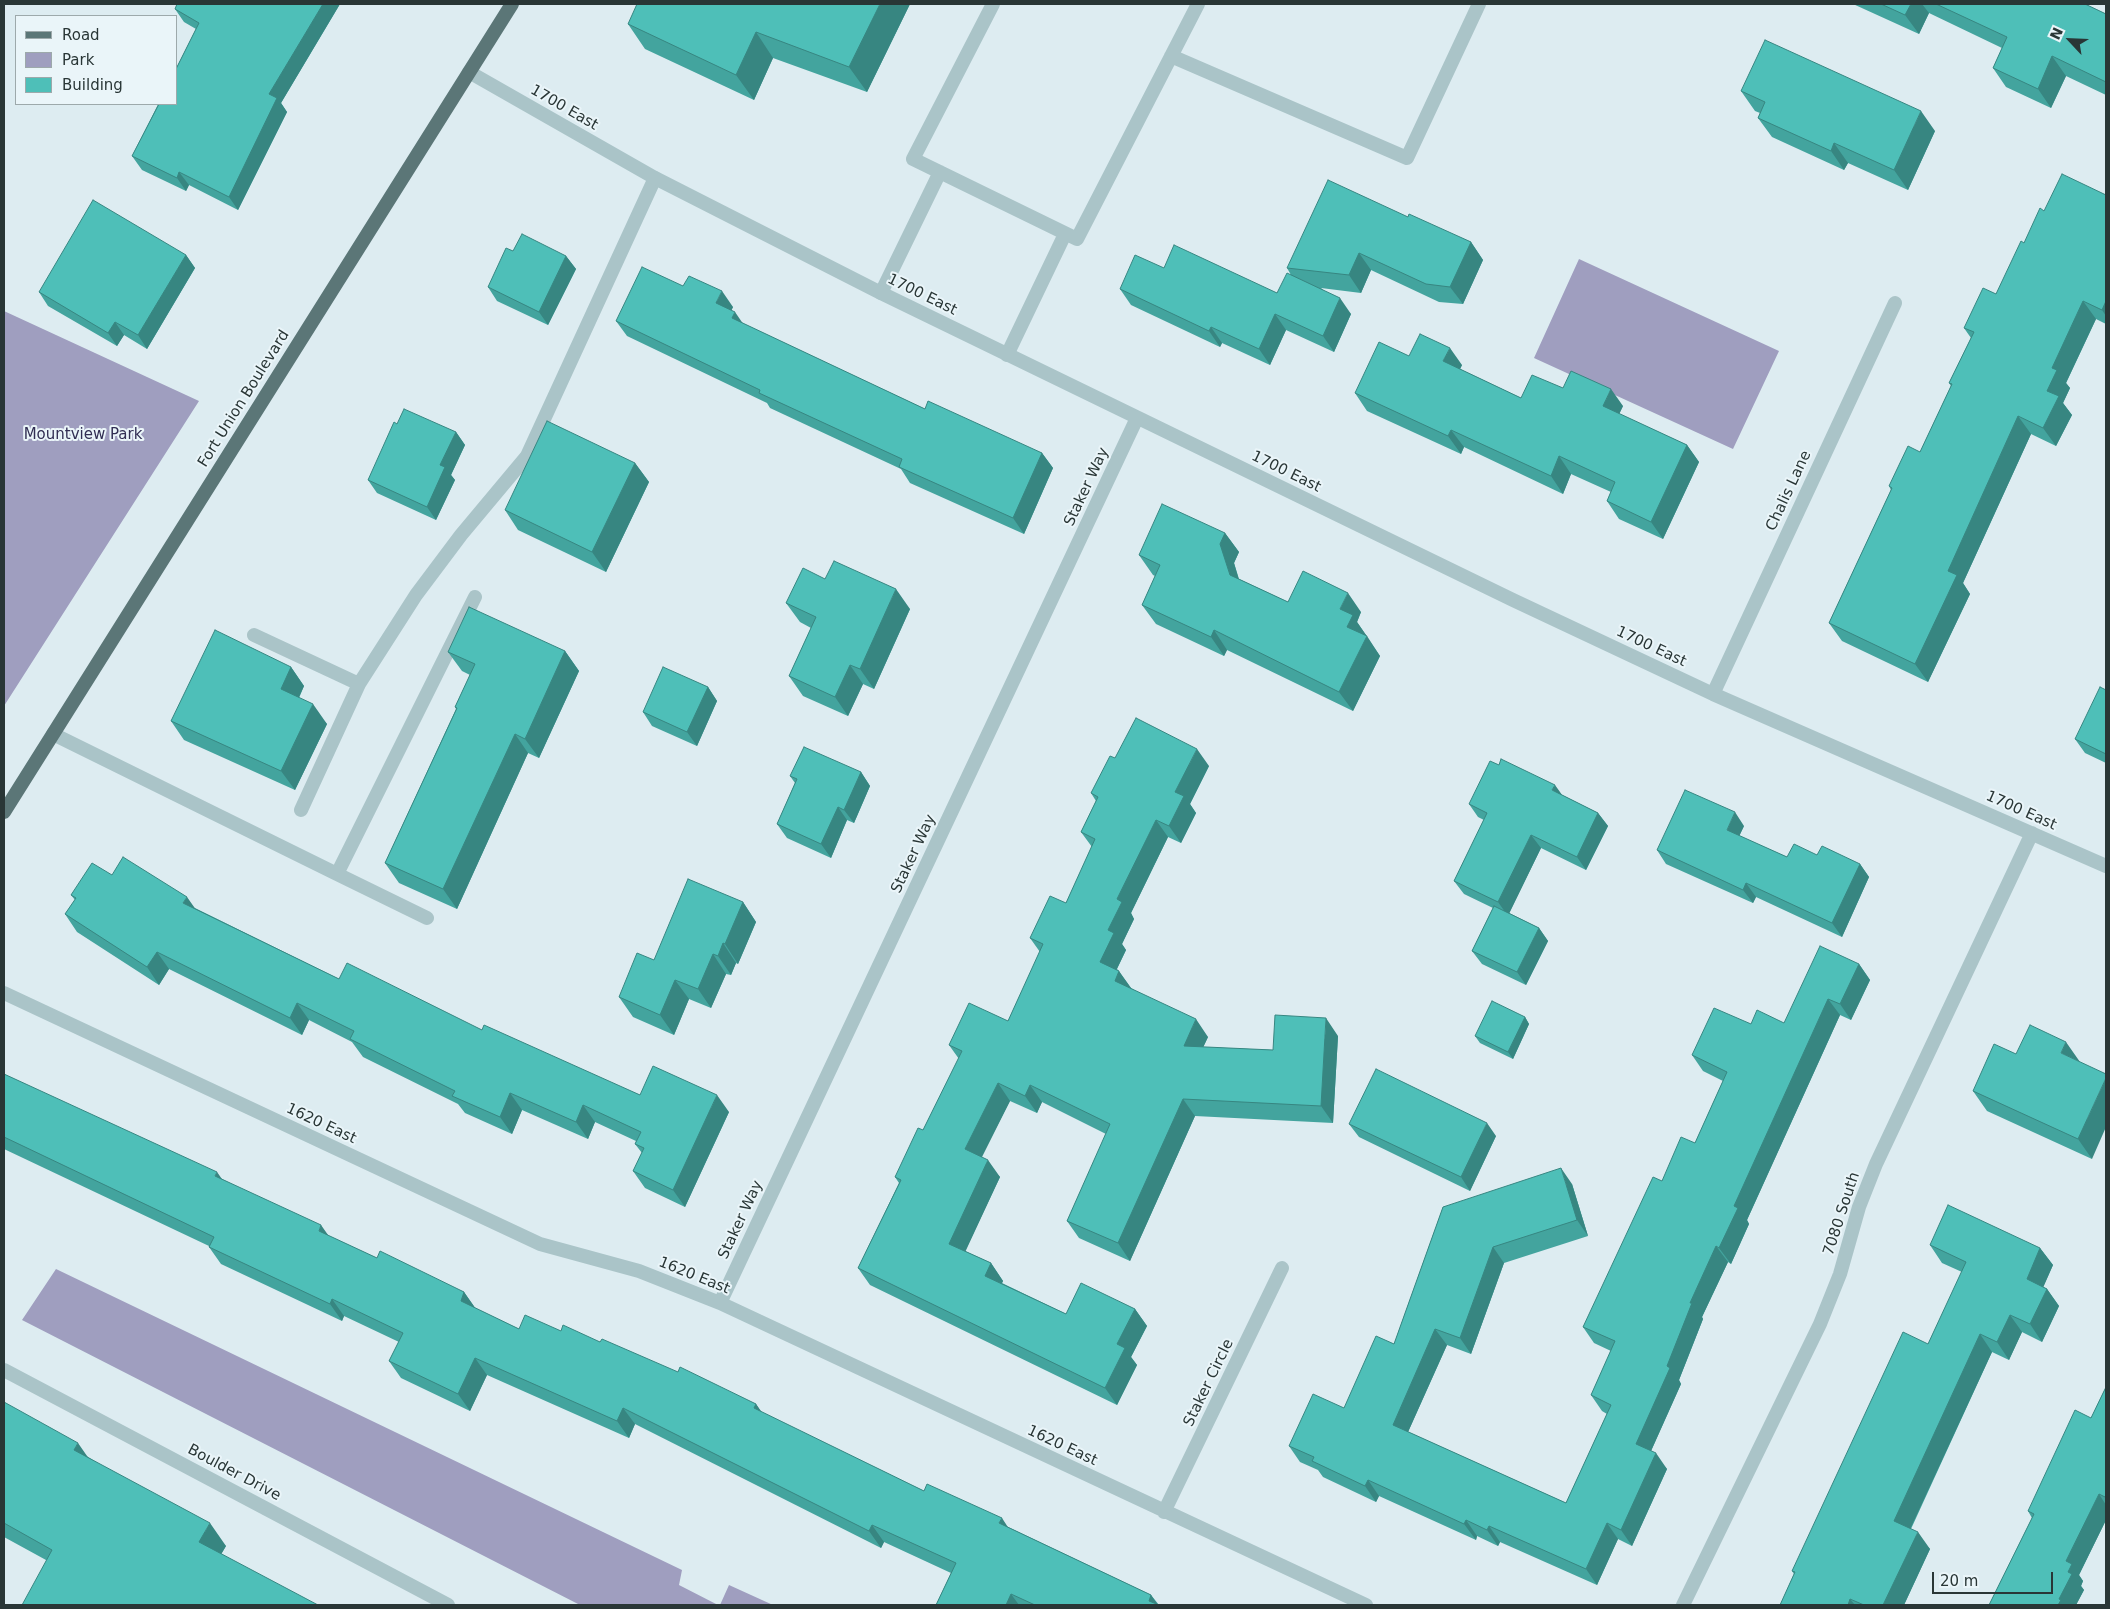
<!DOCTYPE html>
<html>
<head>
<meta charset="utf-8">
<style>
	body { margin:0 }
	#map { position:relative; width:2110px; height:1609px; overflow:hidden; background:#ddecf1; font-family:"DejaVu Sans",sans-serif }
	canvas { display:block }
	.frame { position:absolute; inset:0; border:5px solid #293636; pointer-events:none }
	.legend { position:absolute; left:15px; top:15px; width:162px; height:90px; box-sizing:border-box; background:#eaf5f9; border:1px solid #9da9ab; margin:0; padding:6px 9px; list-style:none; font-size:15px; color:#293636 }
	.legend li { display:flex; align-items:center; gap:10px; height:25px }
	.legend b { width:25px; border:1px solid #9da9ab }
	.north { position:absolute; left:2045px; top:15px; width:50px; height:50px; -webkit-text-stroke:4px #eaf5f9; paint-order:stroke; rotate:295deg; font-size:14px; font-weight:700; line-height:20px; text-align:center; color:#293636 }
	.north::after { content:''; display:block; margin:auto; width:18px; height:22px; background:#293636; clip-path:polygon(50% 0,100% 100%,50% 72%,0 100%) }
	.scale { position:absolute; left:1932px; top:1572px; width:121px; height:22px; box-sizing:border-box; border:2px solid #293636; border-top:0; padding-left:6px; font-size:15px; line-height:18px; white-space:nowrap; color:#293636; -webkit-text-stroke:4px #eaf5f9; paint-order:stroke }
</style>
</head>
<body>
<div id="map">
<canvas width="2110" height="1609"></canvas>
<div class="frame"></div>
<ul class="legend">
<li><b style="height:6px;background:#5b7677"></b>Road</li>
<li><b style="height:14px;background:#9f9ebf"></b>Park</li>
<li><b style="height:14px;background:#4ebfb8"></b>Building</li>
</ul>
<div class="north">N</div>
<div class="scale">20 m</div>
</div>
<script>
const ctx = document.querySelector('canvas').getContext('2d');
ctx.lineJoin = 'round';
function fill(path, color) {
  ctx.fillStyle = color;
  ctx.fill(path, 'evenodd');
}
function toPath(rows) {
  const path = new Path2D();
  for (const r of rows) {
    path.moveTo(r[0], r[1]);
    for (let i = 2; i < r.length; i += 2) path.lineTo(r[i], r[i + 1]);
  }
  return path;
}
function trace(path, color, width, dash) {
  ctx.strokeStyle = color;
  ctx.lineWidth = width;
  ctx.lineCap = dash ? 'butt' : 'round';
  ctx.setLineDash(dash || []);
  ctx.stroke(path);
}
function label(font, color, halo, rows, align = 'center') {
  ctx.font = font + ' "DejaVu Sans",sans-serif';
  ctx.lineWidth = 4;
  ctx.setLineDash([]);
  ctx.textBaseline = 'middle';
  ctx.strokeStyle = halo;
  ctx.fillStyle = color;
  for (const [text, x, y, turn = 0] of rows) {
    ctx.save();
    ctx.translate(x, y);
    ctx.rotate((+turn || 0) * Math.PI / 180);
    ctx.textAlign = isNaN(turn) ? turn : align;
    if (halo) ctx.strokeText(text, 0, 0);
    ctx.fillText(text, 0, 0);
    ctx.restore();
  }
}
fill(toPath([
	[1579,259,1779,351,1733,449,1534,358],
	[4,311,199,401,4,706],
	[56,1269,682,1570,679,1585,718,1605,580,1605,22,1320],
	[729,1585,773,1605,720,1605]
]), '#9f9ebf');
trace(toPath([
	[993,4,913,159,1077,239,1198,4],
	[1171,56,1407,158,1479,4],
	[881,293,940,172],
	[1007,355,1065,234],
	[254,635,359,684],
	[53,734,337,874,475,597],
	[301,810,359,684,416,595,461,535,527,456,655,178],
	[337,874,427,918]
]), '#aac4c8', 14);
trace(toPath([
	[469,72,655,178,881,293,1513,600,1713,694,2106,866],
	[1713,694,1895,303],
	[4,993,540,1244,639,1271,720,1303,1366,1605],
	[720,1303,1137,418],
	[4,1370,448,1605],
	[1164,1512,1282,1268],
	[1683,1605,1820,1324,1840,1274,1859,1207,1876,1164,2032,833]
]), '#aac4c8', 14);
trace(toPath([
	[4,812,512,4]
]), '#5b7677', 14);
fill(toPath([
	[177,4,340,4,281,103,287,112,238,210,189,185,186,191,142,170,132,156,196,29,184,22,175,9],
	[910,4,867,92,773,58,754,100,645,49,628,24],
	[1853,4,2085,4,2106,14,2106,95,2066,76,2051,108,2006,87,1993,68,2002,48,1929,13,1919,34],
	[1741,91,1935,131,1908,190,1848,163,1844,170,1772,137,1758,118,1760,113,1755,111],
	[2106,195,2106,324,2096,319,2066,383,2070,388,2063,403,2072,415,2056,446,2031,434,1963,583,1970,594,1928,682,1842,641,1829,623,1891,490,1889,486,1920,452,1951,386,1949,383,1971,338,1964,328,1996,294,2024,243,2044,211],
	[1408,217,1471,242,1483,260,1463,304,1439,302,1371,270,1361,293,1321,288,1351,314,1334,352,1286,330,1270,365,1222,343,1220,347,1131,305,1120,289,1164,268,1277,293,1291,275,1287,268],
	[513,251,566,256,576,269,548,325,497,301,488,287],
	[186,255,195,268,147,349,124,335,117,346,48,306,39,292],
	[683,286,733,307,731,311,742,323,925,409,1042,453,1053,468,1024,534,910,483,901,469,770,408,767,403,627,336,616,321],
	[1409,356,1462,365,1460,369,1521,398,1563,388,1623,406,1619,414,1687,445,1699,462,1663,539,1619,519,1607,501,1611,492,1571,474,1563,494,1464,447,1461,454,1367,411,1355,393],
	[397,424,456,432,465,445,451,475,455,480,436,520,377,493,368,480],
	[635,463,649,482,606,572,518,530,505,510],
	[1225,533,1239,552,1234,563,1239,579,1288,602,1361,612,1357,622,1366,635,1366,636,1380,656,1353,711,1227,650,1224,656,1156,624,1142,605,1155,576,1153,575,1139,555],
	[825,579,910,609,874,689,863,684,848,716,803,696,789,676,811,628,800,622,786,603],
	[565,651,579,671,539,758,528,753,457,909,399,883,385,863,456,709,455,707,470,675,462,671,448,652],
	[291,667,304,686,299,698,327,724,295,790,184,740,171,721],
	[708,687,717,701,697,746,652,726,643,712],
	[2106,690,2106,763,2085,753,2075,739],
	[1115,758,1209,766,1190,804,1196,813,1181,843,1168,837,1131,913,1134,919,1122,944,1126,950,1117,969,1131,988,1208,1037,1203,1047,1273,1050,1338,1036,1333,1123,1195,1116,1130,1261,1079,1238,1067,1221,1106,1134,1042,1102,1037,1113,1010,1101,981,1157,1000,1177,965,1251,991,1263,1003,1281,1002,1283,1066,1314,1135,1309,1147,1326,1131,1357,1137,1365,1117,1405,870,1285,858,1268,899,1183,895,1177,923,1130,959,1059,949,1045,1008,1021,1040,952,1030,938,1066,903,1092,847,1081,832,1096,801,1091,793],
	[861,772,870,786,854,823,847,820,831,858,787,838,777,824,795,783,790,776],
	[1562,795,1598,813,1608,826,1586,870,1541,848,1509,913,1539,928,1548,941,1526,985,1482,964,1472,951,1493,908,1464,894,1454,881,1484,820,1478,817,1469,804],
	[1744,826,1739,836,1787,857,1817,855,1860,864,1869,877,1842,937,1756,897,1753,903,1666,864,1657,850],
	[112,875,195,908,339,979,482,1030,640,1095,729,1112,685,1207,645,1188,633,1171,642,1153,635,1144,636,1141,595,1122,588,1139,522,1110,512,1134,465,1113,458,1104,363,1057,352,1042,309,1020,302,1035,169,969,159,985,77,932,65,914,75,900,71,895],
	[743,902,756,922,738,964,736,963,731,975,726,974,711,1008,689,999,674,1035,633,1017,619,997,654,960],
	[1859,964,1870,980,1851,1020,1840,1015,1747,1220,1749,1224,1731,1264,1728,1262,1702,1317,1703,1319,1679,1380,1681,1384,1651,1451,1667,1469,1632,1546,1618,1539,1597,1585,1500,1542,1498,1546,1477,1536,1476,1540,1379,1496,1376,1502,1323,1477,1318,1470,1300,1462,1289,1446,1344,1408,1394,1344,1443,1207,1572,1184,1588,1236,1504,1263,1471,1354,1447,1345,1408,1432,1566,1503,1607,1414,1602,1411,1591,1395,1611,1351,1594,1343,1583,1327,1662,1181,1695,1143,1723,1081,1703,1071,1692,1055,1751,1024,1784,1023],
	[1525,1017,1529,1024,1513,1059,1480,1043,1475,1036],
	[2016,1054,2080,1062,2092,1159,1987,1111,1973,1091],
	[4,1074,222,1179,329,1236,377,1258,464,1292,475,1308,519,1329,561,1331,600,1342,756,1404,761,1412,924,1491,1008,1527,1151,1595,1159,1605,936,1605,951,1573,884,1542,881,1548,635,1424,629,1438,487,1375,470,1411,401,1378,389,1361,399,1342,344,1316,342,1321,221,1264,209,1247,209,1246,4,1149],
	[1349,1124,1496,1136,1470,1191,1359,1137],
	[1930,1245,2040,1248,2053,1265,2043,1287,2047,1289,2059,1306,2042,1342,2022,1332,2009,1360,1992,1352,1911,1529,1930,1549,1904,1605,1780,1605,1794,1574,1792,1571,1928,1344,1962,1272,1942,1263],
	[2106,1387,2106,1520,2079,1575,2083,1581,2081,1586,2084,1590,2076,1605,1989,1605,2032,1518,2028,1511,2091,1418],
	[4,1402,88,1457,226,1546,221,1554,46,1560,4,1537]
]), '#43a49e');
fill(toPath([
	[323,4,340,4,281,103,287,112,238,210,229,197,269,94],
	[880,4,910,4,867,92,849,67],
	[1911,4,1922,4,1929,13,1919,34,1905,15],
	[756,32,773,58,754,100,736,75],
	[2052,56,2066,76,2051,108,2038,89],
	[1921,111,1935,131,1908,190,1894,170],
	[1834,143,1848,163,1844,170,1831,151],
	[179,172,189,185,186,191,177,178],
	[1471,242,1483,260,1463,304,1450,287],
	[1359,253,1371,270,1361,293,1349,275],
	[186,255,195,268,147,349,138,335],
	[566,256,576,269,548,325,539,312],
	[722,291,733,307,727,319,716,303],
	[1340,298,1351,314,1334,352,1323,336],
	[2083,301,2096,319,2066,383,2070,388,2063,403,2072,415,2056,446,2043,428,2047,391,2052,368],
	[2106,301,2106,316,2102,310],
	[735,312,746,328,732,318],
	[1275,314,1286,330,1270,365,1259,349],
	[115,322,124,335,117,346,108,333],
	[1211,327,1222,343,1220,347,1209,331],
	[1450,348,1462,365,1455,379,1443,361],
	[1611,389,1623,406,1615,423,1603,406],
	[2018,416,2031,434,1963,583,1970,594,1928,682,1915,664,1948,571],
	[1451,430,1464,447,1461,454,1448,436],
	[456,432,465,445,451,475,455,480,436,520,427,507,440,465],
	[1687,445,1699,462,1663,539,1651,522],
	[1042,453,1053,468,1024,534,1013,518],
	[1559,456,1571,474,1563,494,1551,476],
	[635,463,649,482,606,572,592,552],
	[1225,533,1239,552,1234,563,1243,594,1230,575,1220,544],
	[896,589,910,609,874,689,860,669],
	[1348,593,1361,612,1357,622,1366,635,1361,647,1347,627,1340,609],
	[1214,630,1227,650,1224,656,1211,637],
	[1367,636,1380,656,1353,711,1339,692],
	[565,651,579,671,539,758,525,739],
	[850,665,863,684,848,716,835,697],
	[291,667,304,686,294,708,281,689],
	[708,687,717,701,697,746,687,732],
	[313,704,327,724,295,790,281,771],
	[515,734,528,753,457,909,443,889],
	[1197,749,1209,766,1190,804,1196,813,1181,843,1169,826,1175,792],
	[861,772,870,786,854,823,844,810],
	[1555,785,1565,799,1552,790],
	[838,807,847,820,831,858,821,844],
	[1735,812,1744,826,1736,843,1727,830],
	[1598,813,1608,826,1586,870,1577,857],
	[1156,820,1168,837,1131,913,1134,919,1122,944,1126,950,1112,979,1100,962,1117,899],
	[1531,835,1541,848,1508,916,1498,902],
	[1860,864,1869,877,1842,937,1832,923],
	[1746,883,1756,897,1753,903,1743,890],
	[187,897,199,914,183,903],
	[743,902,756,922,738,964,725,944],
	[1539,928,1548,941,1526,985,1517,972],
	[723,943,736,963,731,975,718,956],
	[157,952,169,969,159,985,147,967],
	[713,954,726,974,711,1008,698,989],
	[1859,964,1870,980,1851,1020,1840,1004],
	[1119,971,1131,988,1127,998,1115,981],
	[675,980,689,999,674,1035,660,1015],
	[1828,999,1840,1015,1747,1220,1749,1224,1731,1264,1719,1248,1734,1206],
	[297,1003,309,1020,302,1035,290,1018],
	[1525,1017,1529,1024,1513,1059,1508,1052],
	[1326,1018,1338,1036,1333,1123,1321,1106],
	[1196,1019,1208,1037,1196,1063,1184,1046],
	[2066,1042,2080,1062,2061,1053],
	[2106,1078,2106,1127,2092,1159,2078,1139],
	[998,1083,1010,1101,977,1167,965,1149],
	[1030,1085,1042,1102,1037,1113,1025,1096],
	[510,1093,522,1110,512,1134,500,1117],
	[717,1095,729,1112,685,1207,673,1190],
	[1183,1099,1195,1116,1130,1261,1118,1243],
	[583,1105,595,1122,588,1139,576,1122],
	[1487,1123,1496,1136,1470,1191,1461,1177],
	[988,1160,1000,1177,961,1261,949,1244],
	[1561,1168,1572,1184,1588,1236,1577,1220],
	[217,1172,229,1189,215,1176],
	[321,1225,333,1242,319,1231],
	[1716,1246,1728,1262,1702,1317,1703,1319,1679,1380,1681,1384,1647,1460,1636,1444,1667,1366,1690,1303],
	[1493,1247,1504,1263,1471,1354,1460,1338],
	[2040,1248,2053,1265,2039,1297,2027,1279],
	[991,1263,1003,1281,997,1293,985,1276],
	[2047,1289,2059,1306,2042,1342,2030,1324],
	[464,1292,476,1309,461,1301],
	[332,1299,344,1316,342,1321,330,1304],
	[1135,1309,1147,1326,1131,1357,1137,1365,1117,1405,1105,1388,1117,1344],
	[2010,1315,2022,1332,2009,1360,1997,1342],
	[1435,1329,1447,1345,1404,1441,1393,1425],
	[1980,1334,1992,1352,1906,1538,1894,1521],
	[475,1358,487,1375,470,1411,458,1394],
	[756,1404,768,1421,754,1408],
	[623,1408,635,1424,629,1438,617,1421],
	[78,1443,94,1466,74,1450],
	[1656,1453,1667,1469,1632,1546,1621,1530],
	[1368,1480,1379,1496,1376,1502,1365,1486],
	[2099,1494,2106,1505,2106,1520,2079,1575,2083,1581,2081,1586,2084,1590,2076,1605,2058,1605,2059,1599,2068,1572,2066,1561],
	[1002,1518,1013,1535,999,1523],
	[1466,1520,1477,1536,1476,1540,1464,1524],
	[210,1523,226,1546,215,1565,199,1542],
	[1607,1523,1618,1539,1597,1585,1586,1569],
	[872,1525,884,1542,881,1548,869,1531],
	[1489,1526,1500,1542,1498,1546,1487,1530],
	[1918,1532,1930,1549,1904,1605,1883,1605],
	[1011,1594,1019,1605,1006,1605],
	[1151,1595,1158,1605,1149,1601],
	[1850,1599,1855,1605,1848,1605]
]), '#378681');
const building = toPath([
	[177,4,323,4,269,94,277,98,229,197,179,172,177,178,132,156,159,104,176,104,176,69,199,23,175,9,177,4],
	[637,4,880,4,849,67,756,32,736,75,628,24,637,4],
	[1881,4,1911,4,1905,15,1881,4],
	[1936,4,2085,4,2106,14,2106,82,2052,56,2038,89,1993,68,2007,37,1936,4],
	[1765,40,1921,111,1894,170,1834,143,1831,151,1758,118,1765,102,1741,91,1765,40],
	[2062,174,2106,195,2106,301,2102,310,2083,301,2052,368,2057,370,2047,391,2059,396,2043,428,2018,416,1948,571,1957,575,1915,664,1829,623,1892,488,1889,486,1908,446,1920,452,1952,384,1949,383,1974,332,1964,328,1983,288,1996,294,2021,241,2024,243,2040,208,2044,211,2062,174],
	[1328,180,1408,217,1409,214,1471,242,1450,287,1426,284,1359,253,1349,275,1287,268,1328,180],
	[93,200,186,255,138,335,115,322,108,333,39,292,93,200],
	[522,234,566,256,539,312,488,287,506,248,513,251,522,234],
	[1174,245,1277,293,1287,273,1340,298,1323,336,1275,314,1259,349,1211,327,1209,331,1120,289,1135,255,1164,268,1174,245],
	[642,267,683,286,689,276,722,291,716,303,735,312,732,318,925,409,928,401,1042,453,1013,518,899,467,902,459,759,393,760,390,616,321,642,267],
	[1420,334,1450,348,1443,361,1521,398,1532,375,1563,388,1571,371,1611,389,1603,406,1687,445,1651,522,1607,501,1615,482,1559,456,1551,476,1451,430,1448,436,1355,393,1379,342,1409,356,1420,334],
	[404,409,456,432,440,465,445,467,427,507,368,480,394,422,397,424,404,409],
	[547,421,635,463,592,552,505,510,547,421],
	[1162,504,1225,533,1220,544,1230,575,1288,602,1303,571,1348,593,1340,609,1353,615,1347,627,1367,636,1339,692,1214,630,1211,637,1142,605,1160,565,1139,555,1162,504],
	[834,561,896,589,860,669,850,665,835,697,789,676,816,617,786,603,803,568,825,579,834,561],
	[469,607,565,651,525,739,515,734,443,889,385,863,457,708,455,707,475,664,448,652,469,607],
	[215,630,291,667,281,689,313,704,281,771,171,721,215,630],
	[663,667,708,687,687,732,643,712,663,667],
	[2100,687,2106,690,2106,754,2075,739,2100,687],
	[1136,718,1197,749,1175,792,1184,796,1169,826,1156,820,1117,899,1122,902,1108,930,1114,933,1100,962,1119,971,1115,981,1196,1019,1184,1046,1273,1050,1275,1015,1326,1018,1321,1106,1183,1099,1118,1243,1067,1221,1110,1124,1030,1085,1025,1096,998,1083,965,1149,988,1160,949,1244,991,1263,985,1276,1066,1314,1081,1283,1135,1309,1117,1344,1125,1348,1105,1388,858,1268,901,1180,895,1177,918,1128,923,1130,962,1051,949,1045,969,1003,1008,1021,1043,944,1030,938,1050,896,1066,903,1095,839,1081,832,1098,797,1091,793,1110,756,1115,758,1136,718],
	[804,747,861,772,844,810,838,807,821,844,777,824,797,779,790,776,804,747],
	[1501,759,1555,785,1552,790,1598,813,1577,857,1531,835,1498,902,1454,881,1487,813,1469,804,1490,761,1499,765,1501,759],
	[1685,790,1735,812,1727,830,1787,857,1794,844,1817,855,1822,846,1860,864,1832,923,1746,883,1743,890,1657,850,1685,790],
	[123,857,187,897,183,903,339,979,347,963,482,1030,484,1025,640,1095,653,1066,717,1095,673,1190,633,1171,644,1148,635,1144,641,1132,583,1105,576,1122,510,1093,500,1117,452,1096,455,1091,350,1039,354,1031,297,1003,290,1018,157,952,147,967,65,914,76,898,71,895,92,863,112,875,123,857],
	[688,879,743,902,725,944,723,943,718,956,713,954,698,989,675,980,660,1015,619,997,637,953,654,960,688,879],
	[1494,906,1539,928,1517,972,1472,951,1494,906],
	[1820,946,1859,964,1840,1004,1828,999,1734,1206,1738,1208,1719,1248,1716,1246,1690,1303,1692,1303,1667,1366,1670,1368,1636,1444,1656,1453,1621,1530,1607,1523,1586,1569,1489,1526,1487,1530,1466,1520,1464,1524,1368,1480,1365,1486,1312,1461,1314,1457,1289,1446,1313,1394,1344,1408,1376,1336,1394,1344,1443,1207,1561,1168,1577,1220,1493,1247,1460,1338,1435,1329,1393,1425,1566,1503,1611,1405,1591,1395,1615,1341,1583,1327,1653,1177,1662,1181,1681,1137,1695,1143,1727,1072,1692,1055,1714,1008,1751,1024,1757,1010,1784,1023,1820,946],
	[1492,1001,1525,1017,1508,1052,1475,1036,1492,1001],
	[2030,1025,2066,1042,2061,1053,2106,1074,2106,1078,2078,1139,1973,1091,1994,1044,2016,1054,2030,1025],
	[1376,1069,1487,1123,1461,1177,1349,1124,1376,1069],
	[4,1074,217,1172,215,1176,321,1225,319,1231,377,1258,380,1251,464,1292,461,1301,519,1329,525,1315,561,1331,563,1325,600,1342,602,1339,678,1372,680,1367,756,1404,754,1408,924,1491,927,1484,1002,1518,999,1523,1151,1595,1149,1601,1159,1605,1035,1605,1011,1594,1006,1605,936,1605,956,1563,872,1525,869,1531,623,1408,617,1421,475,1358,458,1394,389,1361,403,1333,332,1299,330,1304,209,1247,214,1237,4,1137,4,1074],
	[1948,1205,2040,1248,2027,1279,2047,1289,2030,1324,2010,1315,1997,1342,1980,1334,1894,1521,1918,1532,1883,1605,1864,1605,1850,1599,1848,1605,1780,1605,1795,1572,1792,1571,1903,1332,1928,1344,1966,1262,1930,1245,1948,1205],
	[2106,1387,2106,1495,2105,1497,2099,1494,2066,1561,2072,1564,2068,1572,2072,1574,2059,1599,2061,1600,2058,1605,1989,1605,2034,1514,2028,1511,2075,1410,2091,1418,2106,1387],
	[4,1402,78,1443,74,1450,210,1523,199,1542,318,1605,22,1605,52,1550,4,1523,4,1402]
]);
fill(building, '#4ebfb8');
trace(building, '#378681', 1);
label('15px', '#293636', '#eaf5f9', [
	["1700 East",564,108,30],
	["1700 East",922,295,26],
	["Fort Union Boulevard",244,399,-58],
	["1700 East",1286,472,26],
	["Staker Way",1087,487,-65],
	["Chalis Lane",1789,491,-65],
	["1700 East",1651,647,25],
	["1700 East",2021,811,24],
	["Staker Way",914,854,-65],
	["1620 East",321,1124,25],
	["7080 South",1842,1214,-72],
	["Staker Way",741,1220,-65],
	["1620 East",694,1276,22],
	["Staker Circle",1209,1383,-64],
	["1620 East",1062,1446,25],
	["Boulder Drive",234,1473,28]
]);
label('15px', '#312e53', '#eaf5f9', [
	["Mountview Park",83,435]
]);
</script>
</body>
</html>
